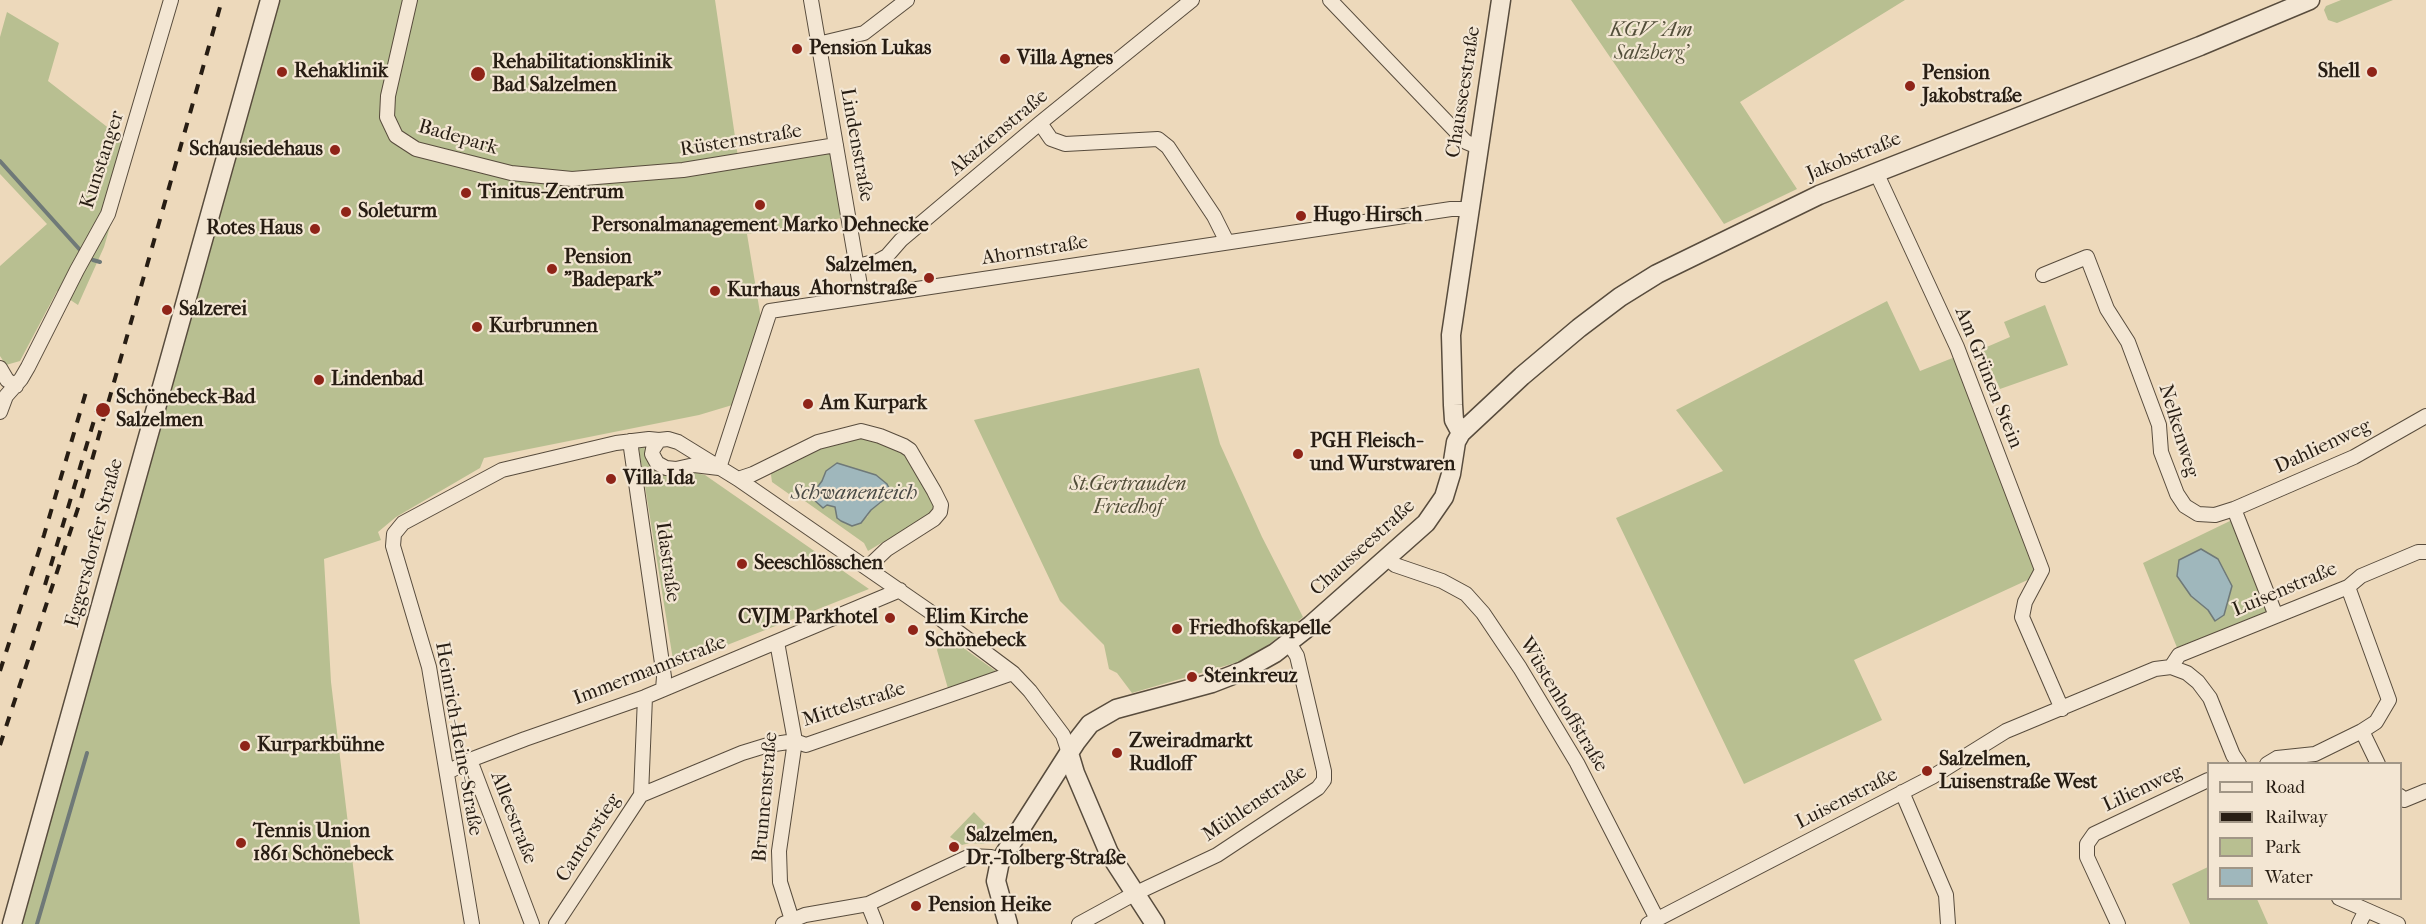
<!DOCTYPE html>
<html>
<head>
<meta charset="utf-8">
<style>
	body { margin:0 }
	#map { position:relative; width:2426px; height:924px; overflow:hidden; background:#edd9bb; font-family:"IM FELL French Canon",serif }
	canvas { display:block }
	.legend { position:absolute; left:2207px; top:762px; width:195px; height:138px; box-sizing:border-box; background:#f3e6d3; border:2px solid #a19686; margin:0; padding:8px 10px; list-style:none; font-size:18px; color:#271d13 }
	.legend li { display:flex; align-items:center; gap:12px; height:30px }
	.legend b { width:30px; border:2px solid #a19686 }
</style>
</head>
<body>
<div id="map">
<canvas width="2426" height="924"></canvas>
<ul class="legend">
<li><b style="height:8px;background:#f3e6d3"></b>Road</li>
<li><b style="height:8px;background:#271d13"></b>Railway</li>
<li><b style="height:16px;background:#b8bf91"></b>Park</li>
<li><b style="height:16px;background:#9fb7bc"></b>Water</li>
</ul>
</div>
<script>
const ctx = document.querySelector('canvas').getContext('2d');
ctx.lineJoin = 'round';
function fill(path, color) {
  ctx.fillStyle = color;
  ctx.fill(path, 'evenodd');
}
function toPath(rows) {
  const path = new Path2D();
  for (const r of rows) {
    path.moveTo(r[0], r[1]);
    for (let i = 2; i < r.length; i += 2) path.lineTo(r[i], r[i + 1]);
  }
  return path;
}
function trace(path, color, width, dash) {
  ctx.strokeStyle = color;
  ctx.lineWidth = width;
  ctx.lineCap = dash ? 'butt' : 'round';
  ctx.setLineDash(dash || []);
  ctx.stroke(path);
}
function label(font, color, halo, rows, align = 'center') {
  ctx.font = font + ' "IM FELL French Canon",serif';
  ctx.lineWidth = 4.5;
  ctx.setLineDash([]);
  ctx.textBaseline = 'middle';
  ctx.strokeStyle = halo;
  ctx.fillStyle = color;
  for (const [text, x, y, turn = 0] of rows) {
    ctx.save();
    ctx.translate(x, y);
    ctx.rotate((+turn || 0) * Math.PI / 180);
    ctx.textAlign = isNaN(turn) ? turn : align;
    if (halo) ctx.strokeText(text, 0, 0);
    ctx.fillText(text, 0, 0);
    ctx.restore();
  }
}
fill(toPath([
	[276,0,715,0,739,164,830,148,842,218,747,234,764,337,739,403,699,415,484,458,480,468,396,517,378,532,381,540,324,559,331,682,360,924,22,924],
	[1571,0,1905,0,1740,102,1797,189,1724,224],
	[2341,0,2393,0,2337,23,2328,20,2324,10,2326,6],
	[7,12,59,43,48,81,133,147,104,247,78,305,57,291,20,361,6,365,0,356,0,266,47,224,0,174,0,37],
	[1887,301,1920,371,1955,357,2038,569,2034,577,1854,660,1882,720,1744,784,1616,518,1723,471,1676,410],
	[2045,305,2068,365,2000,389,1982,349,2010,337,2004,322],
	[1199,368,1220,444,1262,537,1303,617,1252,658,1132,693,1117,673,1109,669,1104,645,1060,601,974,420],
	[861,434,907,452,938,508,890,543,883,542,868,551,864,543,795,494,789,494,772,482,771,475,772,469,798,455],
	[837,463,850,469,864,471,881,503,871,510,867,517,846,524,837,518,835,507,826,505,813,493,822,481,826,471],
	[638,443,643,443,650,467,654,471,666,475,696,473,705,475,869,589,674,666],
	[2232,520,2271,614,2178,650,2143,563],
	[944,634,1004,677,949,692,937,650],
	[974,812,1000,839,983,844,970,843,962,845,950,837],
	[2208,867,2208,898,2257,899,2268,924,2190,924,2172,884]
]), '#b8bf91');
const water = toPath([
	[837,463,876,475,887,484,890,490,886,498,871,510,861,523,852,526,841,521,837,518,835,507,827,505,823,508,813,499,813,493,822,481,826,471,837,463],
	[2201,549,2218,559,2232,586,2224,615,2215,621,2208,610,2191,596,2177,576,2179,560,2201,549]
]);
fill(water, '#9fb7bc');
trace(water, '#6f7978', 1.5);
trace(toPath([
	[0,161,81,251],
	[93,260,100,262],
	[37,924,87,753]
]), '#6f7978', 4);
const minor = toPath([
	[410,0,388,96,387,117,396,136,416,149,511,173,572,179,683,170,836,145],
	[811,0,862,297],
	[1330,0,1466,142,1478,147],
	[818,44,864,33,907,0],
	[1040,123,1051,139,1065,144,1158,139,1168,147,1214,216,1227,242],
	[1876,172,1957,347,2042,570,2025,602,2022,617,2062,709],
	[857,266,878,261,887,256,901,240,1040,123,1192,0],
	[2043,275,2087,257,2107,309,2128,342,2159,425,2161,452,2177,494,2185,506,2198,514,2215,515,2234,509,2276,616],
	[0,368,7,380,16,386],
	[0,412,6,396,21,379,28,367,77,270,108,214,171,0],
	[630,441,664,677,663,689],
	[719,468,770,311,1451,209,1469,209],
	[719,468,694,465,676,469,666,468,657,463,652,454,653,449,659,440,668,439,678,442,738,479,942,620,1013,673,1030,691,1063,735,1069,753],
	[738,479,753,474,818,442,861,431,880,436,904,446,910,450,934,491,941,505,940,512,934,519,887,549,868,567],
	[2234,509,2354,457,2426,416],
	[1388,559,1395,565,1442,581,1466,594,1483,613,1520,668,1577,763,1657,919],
	[2348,587,2389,700,2376,722,2362,731,2378,764],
	[777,642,795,741,779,851,780,882,792,920],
	[2171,667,2187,673,2198,682,2210,698,2233,755,2239,764],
	[470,760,532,924],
	[2267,764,2277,758,2315,754,2362,731],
	[448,772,470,760,525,739,645,697,900,590],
	[1902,792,1946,895,1948,924],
	[641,795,742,753,768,745,795,741,806,745,1013,673],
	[2400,796,2404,800,2426,791],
	[2339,898,2398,924],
	[868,904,876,924],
	[472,924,429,667,393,546,394,534,403,523,502,470,616,443,649,439,659,440],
	[556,924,641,795,645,697],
	[783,924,805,915,868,904,970,856,991,857,1000,861],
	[1079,924,1134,894,1217,855,1318,788,1324,780,1324,771,1297,656,1289,643],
	[1648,924,1932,777,2006,731,2155,669,2171,667,2179,655,2348,587,2361,576,2418,552,2426,552],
	[2118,924,2087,857,2087,844,2094,834,2208,780],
	[2359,924,2366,910]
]);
const tertiary = toPath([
	[1461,433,1454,420,1453,405,1451,335,1501,0],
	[1069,753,1075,773,1109,853,1155,924],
	[12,924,270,0],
	[1008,924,996,881,1000,861,1076,742,1090,724,1116,709,1212,683,1243,671,1275,653,1311,625,1426,523,1444,497,1451,474,1456,442,1461,433,1522,376,1579,328,1620,297,1657,274,1819,195,2200,46,2310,0]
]);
trace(minor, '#584c3d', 16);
trace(tertiary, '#584c3d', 21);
trace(minor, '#f3e6d3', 14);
trace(tertiary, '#f3e6d3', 18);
trace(toPath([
	[45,585,98,407],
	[0,671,44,535,86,392],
	[0,745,81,499,222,0]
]), '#271d13', 4, [10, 10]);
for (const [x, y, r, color] of [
	[797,49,6,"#8f2418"],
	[1005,59,6,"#8f2418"],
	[282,72,6,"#8f2418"],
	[2372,72,6,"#8f2418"],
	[478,74,8,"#8f2418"],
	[1910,86,6,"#8f2418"],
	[335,150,6,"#8f2418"],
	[466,193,6,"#8f2418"],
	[760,205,6,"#8f2418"],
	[346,212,6,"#8f2418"],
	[1301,216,6,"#8f2418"],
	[315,229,6,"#8f2418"],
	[552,269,6,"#8f2418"],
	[929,278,6,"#8f2418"],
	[715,291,6,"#8f2418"],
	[167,310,6,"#8f2418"],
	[477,327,6,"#8f2418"],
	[319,380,6,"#8f2418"],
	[808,404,6,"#8f2418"],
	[103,410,8,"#8f2418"],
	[1298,454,6,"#8f2418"],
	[611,479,6,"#8f2418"],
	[742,564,6,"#8f2418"],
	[890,618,6,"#8f2418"],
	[1177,629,6,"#8f2418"],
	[913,630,6,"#8f2418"],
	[1192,677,6,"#8f2418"],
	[245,746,6,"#8f2418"],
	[1117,753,6,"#8f2418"],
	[1927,771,6,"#8f2418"],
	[241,843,6,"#8f2418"],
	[954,847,6,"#8f2418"],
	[916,906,6,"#8f2418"]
]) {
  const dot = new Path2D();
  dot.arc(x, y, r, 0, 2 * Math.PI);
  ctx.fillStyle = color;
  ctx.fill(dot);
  trace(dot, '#f3e6d3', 2);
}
label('italic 20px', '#524e39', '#f3e6d3', [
	["KGV 'Am",1651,31],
	["Salzberg'",1651,54],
	["St.Gertrauden",1128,485],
	["Friedhof",1128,508]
]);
label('bold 20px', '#271d13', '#f3e6d3', [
	["Pension Lukas",809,49],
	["Villa Agnes",1017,59],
	["Rehabilitationsklinik",492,63],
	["Bad Salzelmen",492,86],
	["Rehaklinik",294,72],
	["Shell",2360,72,"right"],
	["Pension",1922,74],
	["Jakobstraße",1922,97],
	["Schausiedehaus",323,150,"right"],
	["Tinitus-Zentrum",478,193],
	["Soleturm",358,212],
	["Hugo Hirsch",1313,216],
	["Personalmanagement Marko Dehnecke",760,226,"center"],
	["Rotes Haus",303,229,"right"],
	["Pension",564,258],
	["\"Badepark\"",564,281],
	["Salzelmen,",917,266,"right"],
	["Ahornstraße",917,289,"right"],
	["Kurhaus",727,291],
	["Salzerei",179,310],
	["Kurbrunnen",489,327],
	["Lindenbad",331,380],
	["Schönebeck-Bad",116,398],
	["Salzelmen",116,421],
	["Am Kurpark",820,404],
	["PGH Fleisch-",1310,442],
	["und Wurstwaren",1310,465],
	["Villa Ida",623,479],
	["Seeschlösschen",754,564],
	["CVJM Parkhotel",878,618,"right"],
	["Elim Kirche",925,618],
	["Schönebeck",925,641],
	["Friedhofskapelle",1189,629],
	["Steinkreuz",1204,677],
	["Zweiradmarkt",1129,742],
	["Rudloff",1129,765],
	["Kurparkbühne",257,746],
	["Salzelmen,",1939,760],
	["Luisenstraße West",1939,783],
	["Tennis Union",253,832],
	["1861 Schönebeck",253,855],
	["Salzelmen,",966,836],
	["Dr.-Tolberg-Straße",966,859],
	["Pension Heike",928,906]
], 'left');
label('20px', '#271d13', '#f3e6d3', [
	["Chausseestraße",1464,92,-81],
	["Akazienstraße",999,133,-40],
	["Badepark",458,138,16],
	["Rüsternstraße",741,141,-9],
	["Lindenstraße",856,145,80],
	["Jakobstraße",1854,157,-22],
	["Kunstanger",103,160,-72],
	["Ahornstraße",1035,251,-9],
	["Am Grünen Stein",1988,378,68],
	["Nelkenweg",2178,431,73],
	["Dahlienweg",2323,447,-25],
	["Eggersdorfer Straße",95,543,-75],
	["Chausseestraße",1363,548,-42],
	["Idastraße",667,562,82],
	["Luisenstraße",2285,590,-23],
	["Immermannstraße",650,671,-21],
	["Mittelstraße",854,705,-18],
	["Wüstenhoffstraße",1563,705,59],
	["Heinrich-Heine-Straße",458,739,80],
	["Lilienweg",2143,789,-25],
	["Brunnenstraße",766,797,-85],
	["Luisenstraße",1847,799,-27],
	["Mühlenstraße",1255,804,-34],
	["Alleestraße",513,818,69],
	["Cantorstieg",589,838,-57]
]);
label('italic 21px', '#4b4b46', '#f3e6d3', [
	["Schwanenteich",854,494]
]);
</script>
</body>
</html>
